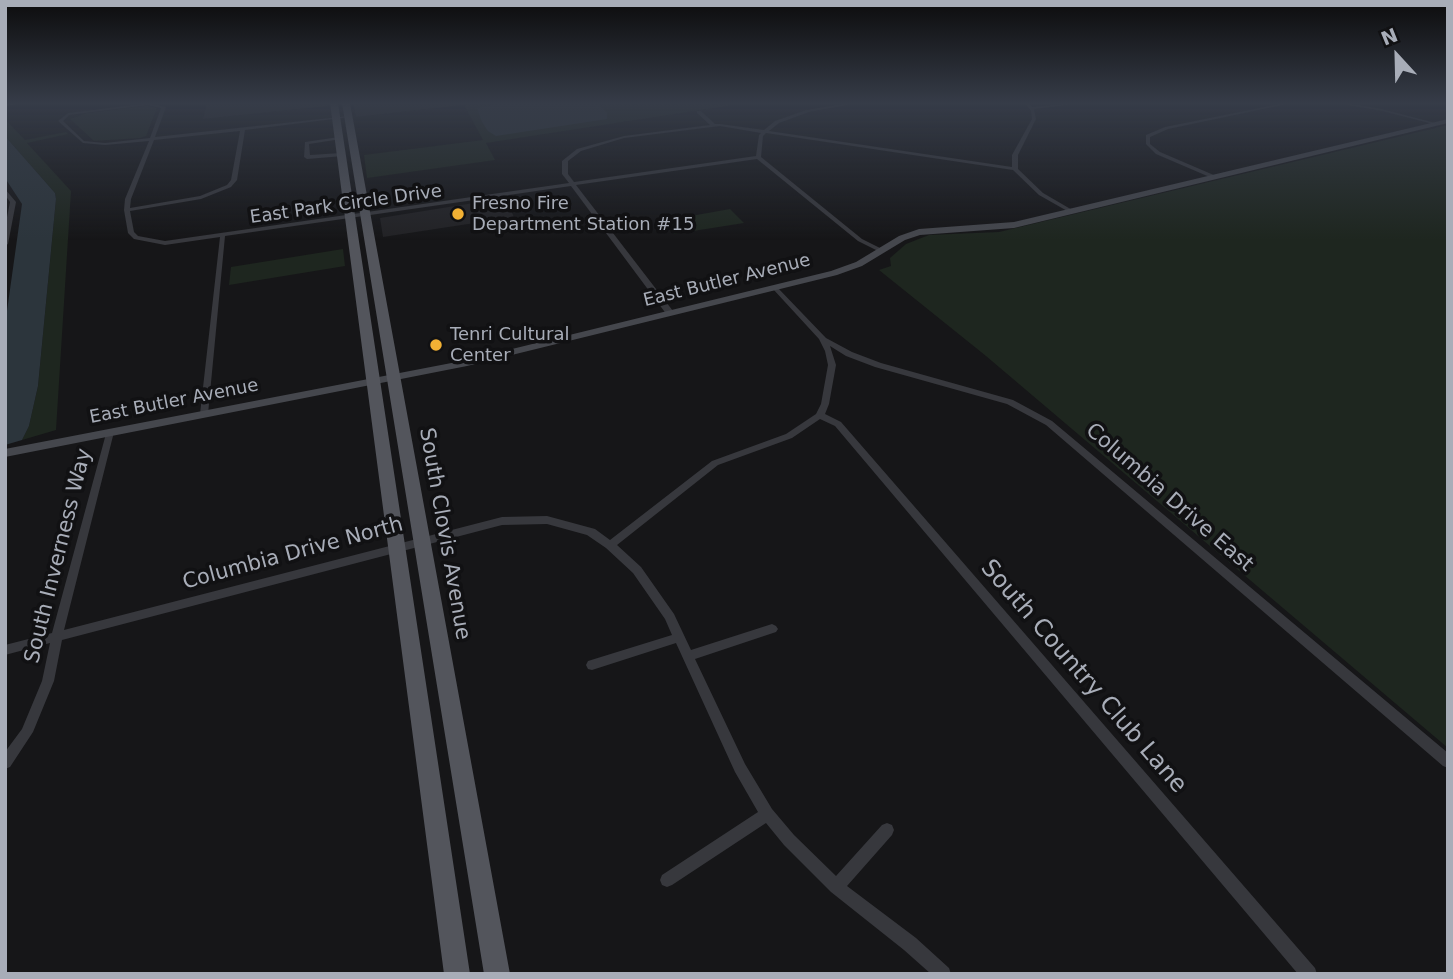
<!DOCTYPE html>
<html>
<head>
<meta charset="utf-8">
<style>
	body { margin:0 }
	#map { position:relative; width:1453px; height:979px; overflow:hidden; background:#161618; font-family:"DejaVu Sans",sans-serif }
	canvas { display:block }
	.frame { position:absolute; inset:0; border:7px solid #a8adb8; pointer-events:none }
	.north { position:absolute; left:1362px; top:21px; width:70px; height:70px; -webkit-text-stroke:5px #111113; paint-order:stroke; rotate:338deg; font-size:19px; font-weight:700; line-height:28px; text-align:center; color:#a8adb8 }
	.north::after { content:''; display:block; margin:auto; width:24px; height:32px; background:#a8adb8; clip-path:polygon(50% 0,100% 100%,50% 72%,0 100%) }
</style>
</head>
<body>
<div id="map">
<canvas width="1453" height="979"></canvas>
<div class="frame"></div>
<div class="north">N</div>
</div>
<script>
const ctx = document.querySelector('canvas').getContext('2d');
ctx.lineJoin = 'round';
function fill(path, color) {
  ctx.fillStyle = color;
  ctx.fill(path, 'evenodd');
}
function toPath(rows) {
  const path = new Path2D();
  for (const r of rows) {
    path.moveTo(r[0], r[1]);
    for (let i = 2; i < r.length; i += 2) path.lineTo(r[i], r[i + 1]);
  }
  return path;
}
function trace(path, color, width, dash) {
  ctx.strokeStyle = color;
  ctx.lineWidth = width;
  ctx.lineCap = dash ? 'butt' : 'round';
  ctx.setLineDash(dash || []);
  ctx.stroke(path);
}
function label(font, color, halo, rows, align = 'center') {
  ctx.font = font + ' "DejaVu Sans",sans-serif';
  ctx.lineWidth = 7;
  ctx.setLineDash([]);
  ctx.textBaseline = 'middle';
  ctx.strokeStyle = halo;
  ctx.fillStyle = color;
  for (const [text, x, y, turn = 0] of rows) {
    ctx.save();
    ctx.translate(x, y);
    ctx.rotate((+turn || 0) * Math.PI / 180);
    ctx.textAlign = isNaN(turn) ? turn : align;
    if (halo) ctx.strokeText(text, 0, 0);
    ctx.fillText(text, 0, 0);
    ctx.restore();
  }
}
fill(toPath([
	[207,103,326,103,327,106,203,119],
	[353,103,480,103,356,117],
	[505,198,514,217,383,237,380,218]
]), '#222225');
fill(toPath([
	[480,103,746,103,486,143,495,160,367,178,364,155,483,140,464,105],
	[147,106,157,108,146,136,140,138,94,141,70,119,87,113],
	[5,119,25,140,66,132,68,134,27,143,71,191,56,430,22,440,29,426,38,386,56,199,55,193,5,136],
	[1448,125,1448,748,986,356,879,270,891,266,890,258,906,244,929,235,999,232],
	[730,209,744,223,674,234,663,221],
	[343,249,345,266,229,285,231,267]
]), '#1e261f');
fill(toPath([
	[505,103,597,103,607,113,607,119,496,136,488,131,482,122,477,108],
	[5,136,55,193,56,199,38,386,29,426,22,440,5,445,5,325,22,204,5,178]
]), '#2c353c');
fill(toPath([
	[149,103,166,107,155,137,348,116,350,117,245,130,237,180,231,187,201,199,130,211,134,232,138,236,165,241,569,183,562,174,562,161,577,149,624,136,710,125,697,113,697,111,701,111,715,124,720,124,764,130,775,121,806,110,849,103,858,103,809,112,779,123,769,131,1012,167,1012,155,1032,119,1031,111,1025,103,1029,103,1032,107,1076,103,1074,104,1034,109,1036,119,1018,155,1018,169,1043,193,1074,211,1069,212,1039,195,1013,170,766,133,763,136,761,157,862,239,882,249,882,251,878,251,858,241,757,159,576,185,673,311,673,315,667,315,571,186,225,236,208,414,204,417,200,414,220,237,165,245,134,239,128,233,124,210,125,199,149,141,105,145,83,143,58,121,68,113,149,103],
	[148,105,161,108,150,138,105,143,84,141,63,121,69,115,148,105],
	[720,126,761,133,759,135,756,156,574,182,568,174,568,161,581,151,624,138,720,126],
	[240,131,231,180,227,185,200,196,130,208,131,199,154,140,240,131],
	[1284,103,1292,103,1168,129,1150,137,1150,144,1160,152,1216,176,1216,178,1212,178,1156,154,1146,144,1146,135,1165,127,1284,103],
	[1337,103,1346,103,1382,109,1439,124,1437,125,1382,111,1337,103],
	[339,137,341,139,309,144,310,155,341,153,344,155,343,156,307,159,304,157,305,142,339,137],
	[5,189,16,202,8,244,5,246,5,227,10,202,5,195,5,189],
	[775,286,777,287,826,338,852,352,881,363,1013,400,1052,421,1448,753,1448,768,1443,766,1046,425,1007,404,875,367,846,356,830,346,836,365,829,404,825,414,841,422,1315,968,1317,974,1298,974,835,426,820,419,792,438,718,465,617,545,641,567,674,614,691,650,772,624,776,626,778,629,776,632,695,659,745,764,772,809,794,835,836,876,882,825,887,823,892,825,894,830,892,835,847,886,916,938,949,968,951,974,931,974,904,950,831,892,784,845,766,823,672,885,667,887,662,885,660,880,662,875,758,812,735,772,676,643,592,670,588,669,586,665,588,661,672,635,665,619,633,573,606,548,587,535,547,524,502,525,62,640,54,681,33,732,10,767,5,769,5,752,22,729,42,681,50,643,5,655,5,645,52,633,107,430,110,429,114,432,64,630,502,517,547,516,595,529,610,540,712,461,786,434,816,414,821,404,828,365,825,351,819,339,773,289,773,287,775,286]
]), '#37383d');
fill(toPath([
	[5,103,25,103,5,106,5,103],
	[1448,119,1448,123,1014,228,920,235,905,240,862,266,837,275,467,366,5,457,5,449,467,360,831,271,856,262,899,236,919,229,1014,222,1448,119]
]), '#45474d');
fill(toPath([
	[330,103,338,103,470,974,444,974,330,103],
	[342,103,350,103,510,974,484,974,342,103]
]), '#53555c');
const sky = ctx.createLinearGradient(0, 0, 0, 240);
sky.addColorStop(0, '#0c0c0d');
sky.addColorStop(0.43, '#363c48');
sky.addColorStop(1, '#363c4800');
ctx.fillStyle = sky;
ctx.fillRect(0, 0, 1453, 240);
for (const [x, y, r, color] of [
	[458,214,7,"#f2b134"],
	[436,345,7,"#f2b134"]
]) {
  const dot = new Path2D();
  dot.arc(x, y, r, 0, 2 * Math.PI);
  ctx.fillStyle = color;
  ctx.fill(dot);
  trace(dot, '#111113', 2.5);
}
label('18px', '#a8adb8', '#111113', [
	["Fresno Fire",472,204],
	["Department Station #15",472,225],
	["Tenri Cultural",450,335],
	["Center",450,356]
], 'left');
label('18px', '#a8adb8', '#111113', [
	["East Park Circle Drive",346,205,-8],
	["East Butler Avenue",727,281,-14],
	["East Butler Avenue",174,402,-11]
]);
label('21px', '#a8adb8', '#111113', [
	["Columbia Drive East",1169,498,41],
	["South Clovis Avenue",444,534,80],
	["Columbia Drive North",293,554,-15],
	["South Inverness Way",59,556,-76]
]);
label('24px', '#a8adb8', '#111113', [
	["South Country Club Lane",1083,677,49]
]);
</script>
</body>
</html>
